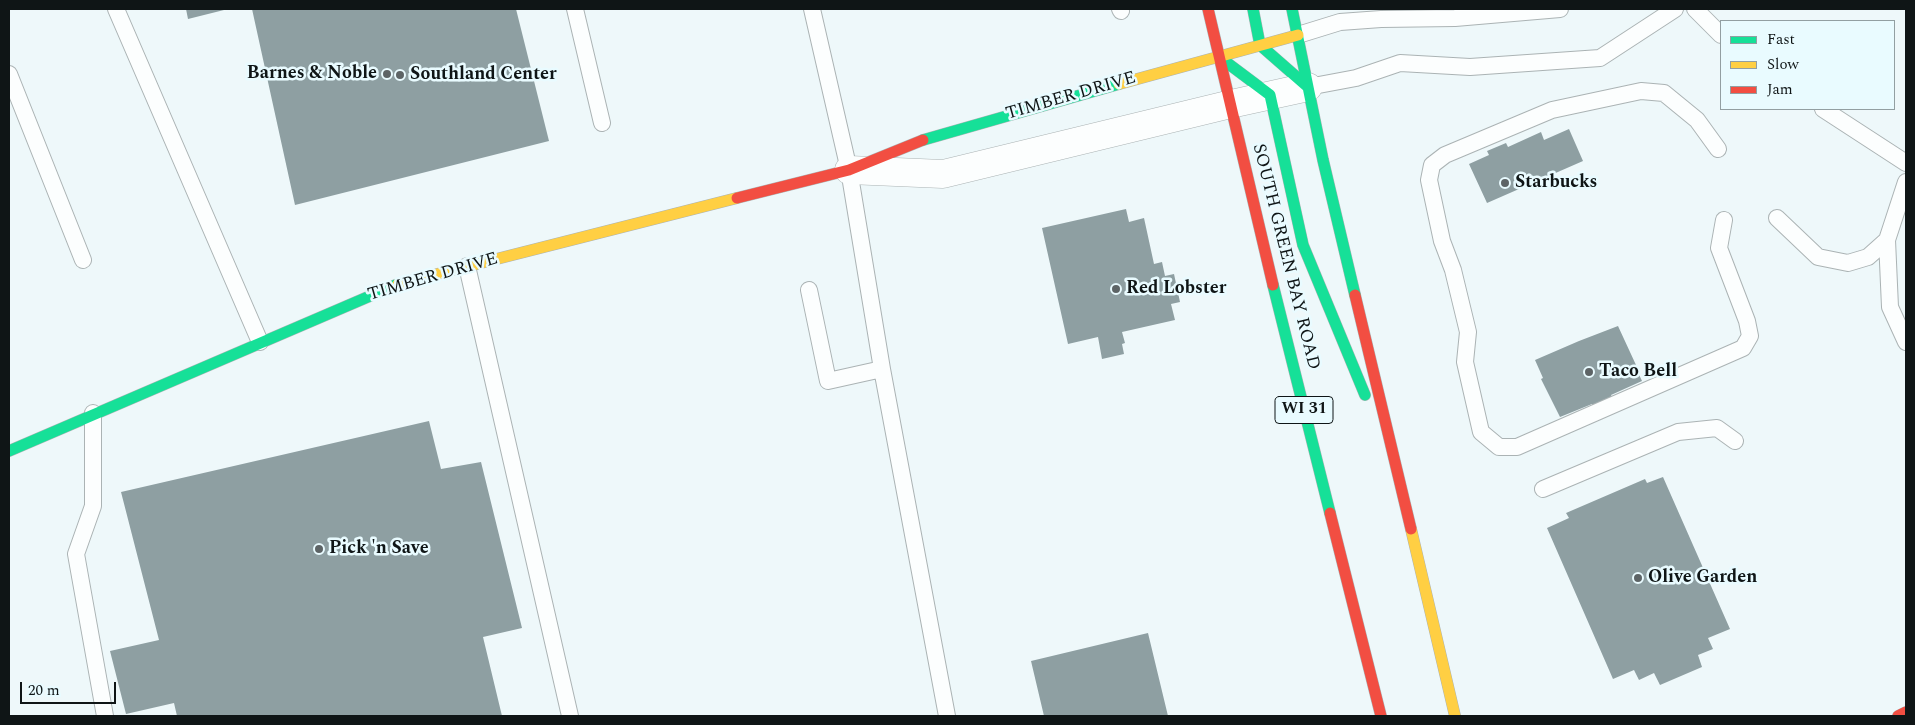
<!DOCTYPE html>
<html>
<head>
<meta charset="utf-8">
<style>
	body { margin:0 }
	#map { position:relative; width:1915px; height:725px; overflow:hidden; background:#eef8fa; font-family:Spectral,serif }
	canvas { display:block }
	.frame { position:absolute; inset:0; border:10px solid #0f1516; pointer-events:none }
	.legend { position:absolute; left:1720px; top:20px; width:175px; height:90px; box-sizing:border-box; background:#e9fbff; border:1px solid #929fa2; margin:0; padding:6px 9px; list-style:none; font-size:15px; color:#0f1516 }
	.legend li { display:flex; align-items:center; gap:10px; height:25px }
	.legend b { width:25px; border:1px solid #929fa2 }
	.scale { position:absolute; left:20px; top:682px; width:96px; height:22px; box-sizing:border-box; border:2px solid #0f1516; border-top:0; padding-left:6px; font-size:15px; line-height:18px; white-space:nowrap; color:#0f1516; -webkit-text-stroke:4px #e9fbff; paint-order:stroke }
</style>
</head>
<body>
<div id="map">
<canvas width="1915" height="725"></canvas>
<div class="frame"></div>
<ul class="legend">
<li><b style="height:6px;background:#16e098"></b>Fast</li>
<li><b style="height:6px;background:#ffcf43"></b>Slow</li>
<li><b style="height:6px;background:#f24e42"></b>Jam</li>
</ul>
<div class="scale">20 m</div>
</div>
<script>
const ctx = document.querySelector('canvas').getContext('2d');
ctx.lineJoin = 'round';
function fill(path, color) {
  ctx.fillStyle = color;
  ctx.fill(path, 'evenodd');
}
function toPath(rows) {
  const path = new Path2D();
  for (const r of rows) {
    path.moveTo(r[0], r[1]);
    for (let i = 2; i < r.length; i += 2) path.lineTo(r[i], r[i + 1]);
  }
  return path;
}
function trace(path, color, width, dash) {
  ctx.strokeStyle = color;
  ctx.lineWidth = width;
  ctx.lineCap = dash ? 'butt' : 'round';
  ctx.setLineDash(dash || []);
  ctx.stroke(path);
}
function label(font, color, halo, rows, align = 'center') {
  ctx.font = font + ' Spectral,serif';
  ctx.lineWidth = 5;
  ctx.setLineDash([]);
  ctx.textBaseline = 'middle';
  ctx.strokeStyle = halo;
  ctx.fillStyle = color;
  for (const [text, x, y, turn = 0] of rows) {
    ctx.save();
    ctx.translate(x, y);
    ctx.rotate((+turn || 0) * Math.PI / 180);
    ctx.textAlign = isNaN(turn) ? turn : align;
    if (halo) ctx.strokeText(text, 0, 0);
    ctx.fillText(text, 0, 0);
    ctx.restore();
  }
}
fill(toPath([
	[186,9,228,9,188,19],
	[252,9,516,9,549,141,295,205],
	[1569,129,1583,161,1487,203,1469,164,1489,155,1487,151,1506,143,1508,147,1541,132,1544,140],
	[1126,209,1129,222,1144,218,1154,264,1162,262,1165,276,1174,274,1180,302,1171,304,1175,320,1122,332,1125,343,1122,344,1124,354,1102,359,1098,337,1068,344,1042,228],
	[1618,326,1636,365,1635,366,1642,381,1611,395,1614,401,1594,409,1592,404,1560,417,1541,379,1543,378,1535,360,1579,341],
	[429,421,441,469,481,462,522,628,483,637,502,716,177,716,174,703,126,714,110,651,159,640,121,492],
	[1663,477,1730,629,1708,638,1713,649,1698,655,1702,667,1660,685,1654,673,1639,680,1634,670,1613,679,1547,528,1569,518,1566,513,1645,479,1647,483],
	[1148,633,1168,716,1044,716,1031,661]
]), '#8e9fa2');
const lane = toPath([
	[116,9,260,342],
	[575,9,602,123],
	[812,9,849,170,882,369,947,716],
	[1120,9,1121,11],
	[1695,9,1721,35],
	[1298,35,1340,22,1381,19,1455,18,1560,9],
	[9,74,83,260],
	[1308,87,1356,78,1400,63,1470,67,1600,58,1675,9],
	[1823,109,1906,163],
	[1718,149,1697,120,1664,93,1641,91,1552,110,1445,155,1432,165,1429,180,1442,241,1453,270,1468,332,1465,362,1481,432,1499,447,1517,447,1743,348,1750,336,1747,321,1719,248,1724,220],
	[1777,218,1818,257,1848,263,1868,257,1887,240,1906,182],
	[1887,240,1890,307,1906,342],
	[467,266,570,716],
	[809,290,828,381,882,369],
	[93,413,93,506,76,554,105,716],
	[1543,489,1678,432,1717,428,1735,441]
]);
const street = toPath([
	[849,170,943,174,1231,104,1308,87]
]);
const fast = toPath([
	[1253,9,1260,45,1308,87],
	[1292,9,1323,160,1355,295],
	[1218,56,1270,95,1303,245,1365,395],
	[923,140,1119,84],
	[1273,285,1330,513],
	[9,451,398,284]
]);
const slow = toPath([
	[1119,84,1298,35],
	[398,284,737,198],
	[1411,529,1455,716]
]);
const jam = toPath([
	[1208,9,1273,285],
	[737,198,849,170,923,140],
	[1355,295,1411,529],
	[1330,513,1381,716],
	[1898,716,1906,712]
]);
trace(lane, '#abb3b4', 18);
trace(street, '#abb3b4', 29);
trace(fast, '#abb3b4', 12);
trace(slow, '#abb3b4', 12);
trace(jam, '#abb3b4', 12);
trace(lane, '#fcfefe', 16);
trace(street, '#fcfefe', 28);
trace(fast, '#16e098', 11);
trace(slow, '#ffcf43', 11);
trace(jam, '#f24e42', 11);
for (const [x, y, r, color] of [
	[387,74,5,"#5d6466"],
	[400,75,5,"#5d6466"],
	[1505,183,5,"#5d6466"],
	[1116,289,5,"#5d6466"],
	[1589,372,5,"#5d6466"],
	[319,549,5,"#5d6466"],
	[1638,578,5,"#5d6466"]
]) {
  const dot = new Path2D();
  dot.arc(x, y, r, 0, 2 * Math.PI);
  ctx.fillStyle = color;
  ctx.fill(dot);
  trace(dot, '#e9fbff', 2);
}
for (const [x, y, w] of [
	[1304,410,58]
]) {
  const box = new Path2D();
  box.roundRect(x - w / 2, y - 13.5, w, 27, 4);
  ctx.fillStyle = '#e9fbff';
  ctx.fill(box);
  trace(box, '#0f1516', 1);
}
label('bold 16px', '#0f1516', null, [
	["WI 31",1304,410]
]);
label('bold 18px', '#0f1516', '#e9fbff', [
	["Barnes & Noble",377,74,"right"],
	["Southland Center",410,75],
	["Starbucks",1515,183],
	["Red Lobster",1126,289],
	["Taco Bell",1599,372],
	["Pick 'n Save",329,549],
	["Olive Garden",1648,578]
], 'left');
label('18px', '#0f1516', '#e9fbff', [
	["TIMBER DRIVE",1071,97,-16],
	["SOUTH GREEN BAY ROAD",1285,257,76],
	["TIMBER DRIVE",433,278,-16]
]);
</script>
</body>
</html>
